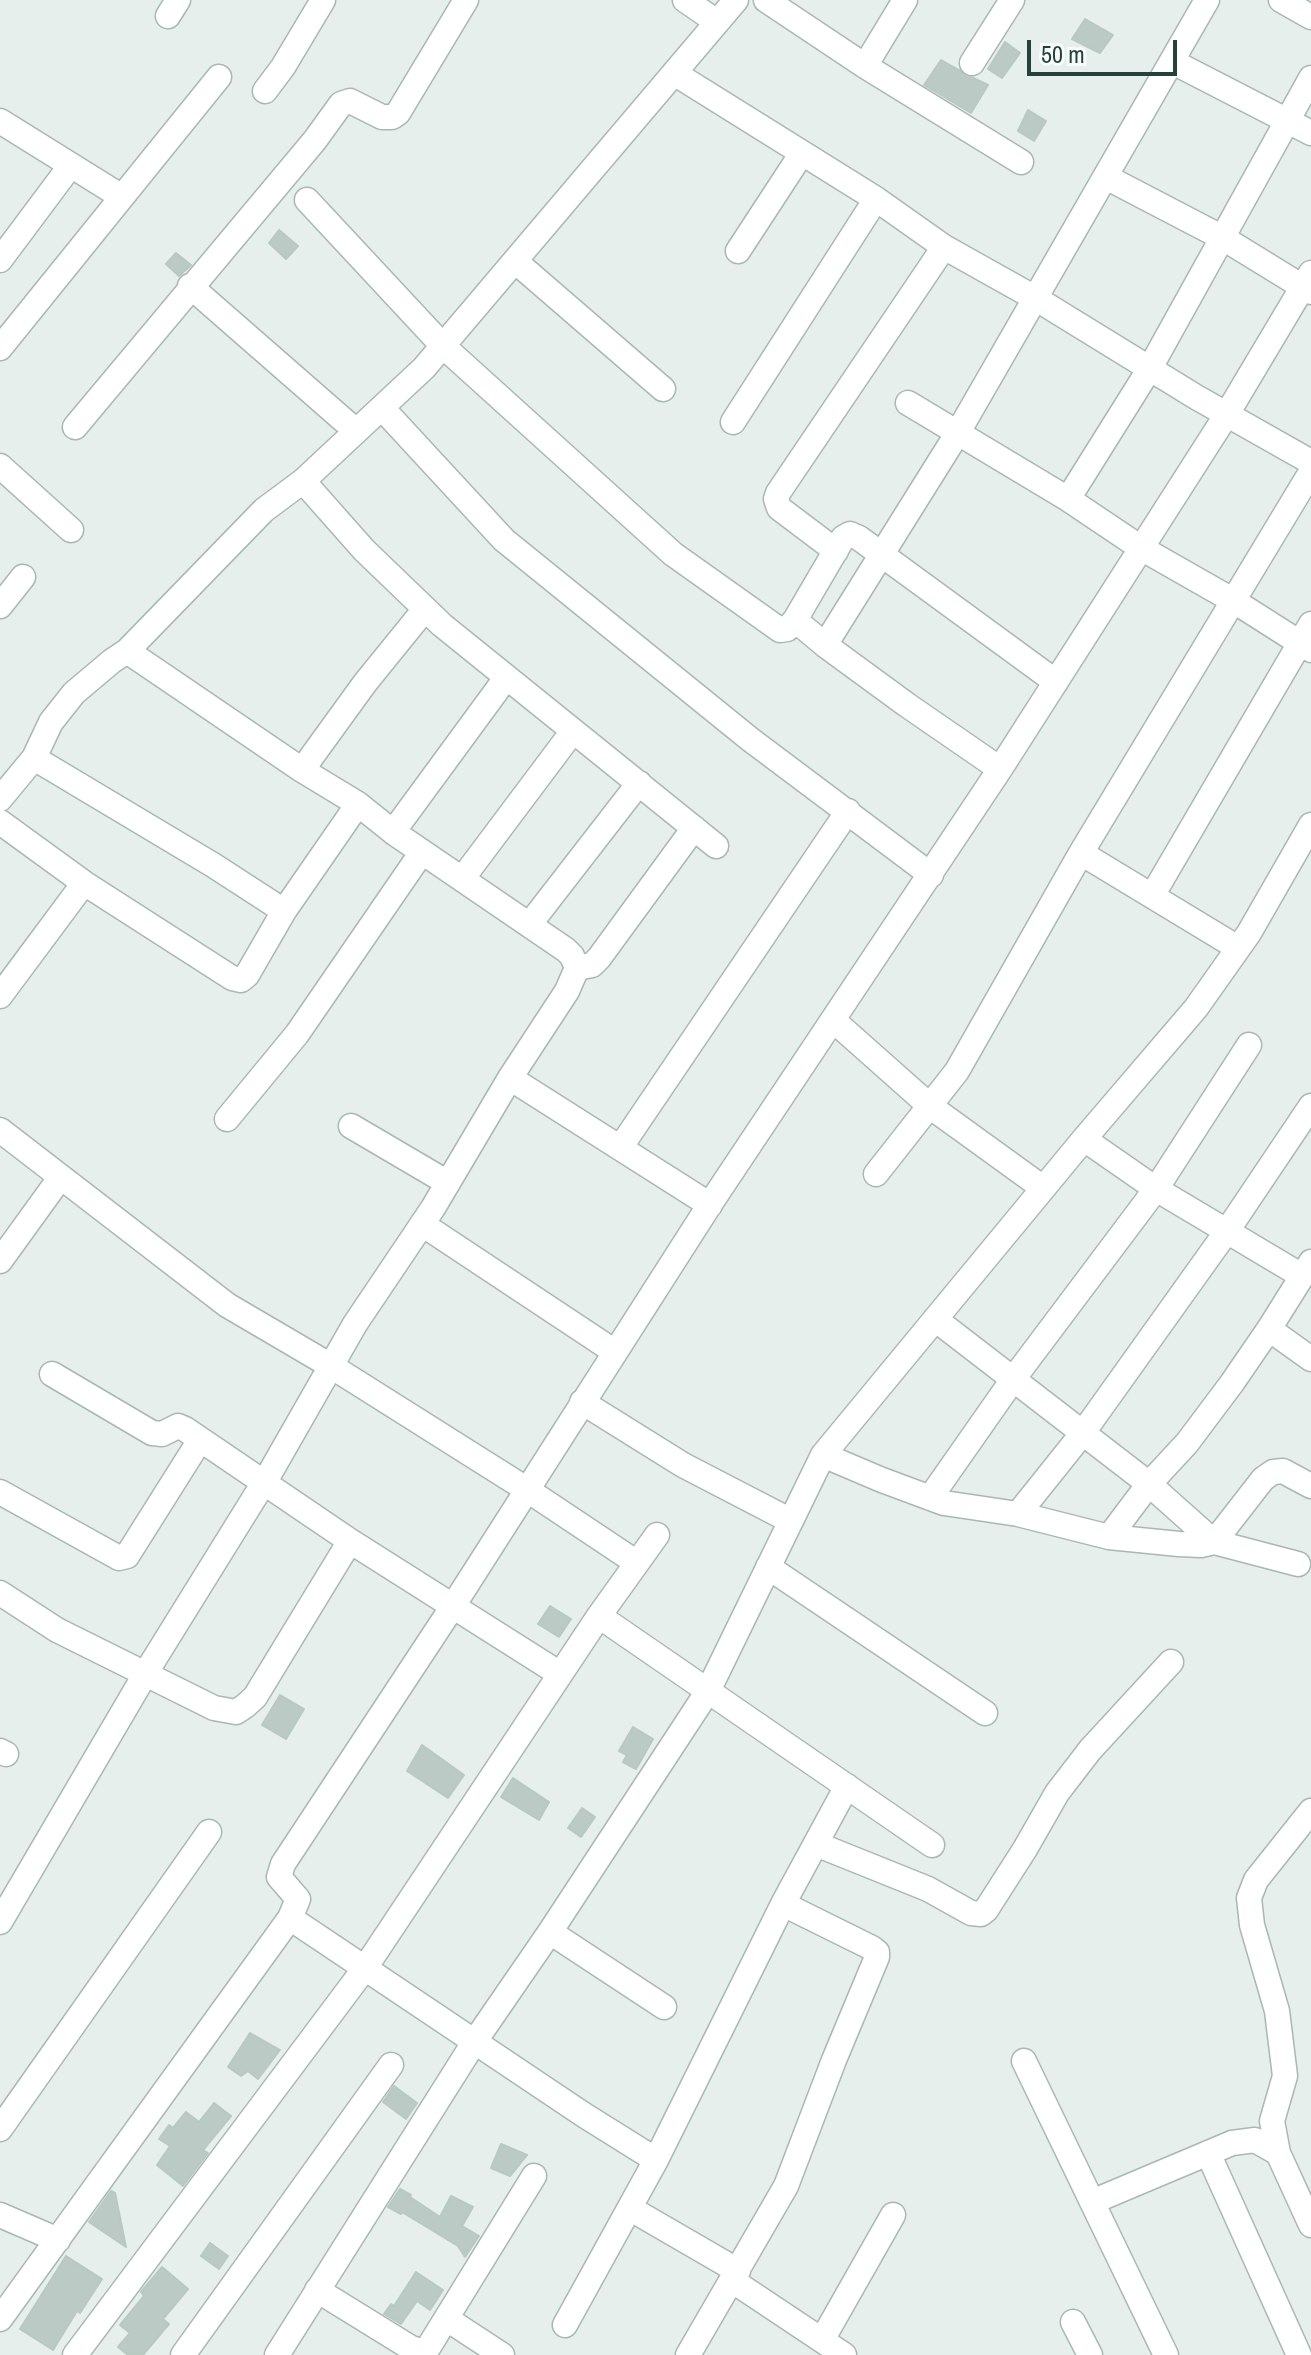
<!DOCTYPE html>
<html>
<head>
<meta charset="utf-8">
<style>
	body { margin:0 }
	#map { position:relative; width:1311px; height:2355px; overflow:hidden; background:#e6efeb; font-family:"Archivo Narrow",sans-serif }
	canvas { display:block }
	.scale { position:absolute; left:1027px; top:40px; width:150px; height:36px; box-sizing:border-box; border:4px solid #24423a; border-top:0; padding-left:10px; font-size:24px; line-height:28px; white-space:nowrap; color:#24423a; -webkit-text-stroke:6px #f7fbf9; paint-order:stroke }
</style>
</head>
<body>
<div id="map">
<canvas width="1311" height="2355"></canvas>
<div class="scale">50 m</div>
</div>
<script>
const ctx = document.querySelector('canvas').getContext('2d');
ctx.lineJoin = 'round';
function fill(path, color) {
  ctx.fillStyle = color;
  ctx.fill(path, 'evenodd');
}
function toPath(rows) {
  const path = new Path2D();
  for (const r of rows) {
    path.moveTo(r[0], r[1]);
    for (let i = 2; i < r.length; i += 2) path.lineTo(r[i], r[i + 1]);
  }
  return path;
}
function trace(path, color, width, dash) {
  ctx.strokeStyle = color;
  ctx.lineWidth = width;
  ctx.lineCap = dash ? 'butt' : 'round';
  ctx.setLineDash(dash || []);
  ctx.stroke(path);
}
const building = toPath([
	[1085,19,1113,35,1100,53,1072,39,1085,19],
	[1005,42,1020,53,1002,78,988,69,1005,42],
	[941,60,959,70,965,76,973,78,988,85,971,113,924,85,941,60],
	[1028,110,1046,121,1034,141,1018,131,1028,110],
	[279,230,298,246,286,259,269,243,279,230],
	[176,253,191,265,179,276,166,264,176,253],
	[550,1606,571,1619,559,1637,538,1624,550,1606],
	[280,1695,304,1709,286,1739,262,1725,280,1695],
	[633,1727,653,1739,636,1769,623,1762,627,1755,619,1751,633,1727],
	[422,1745,464,1775,448,1798,407,1771,422,1745],
	[513,1778,549,1802,539,1820,501,1797,513,1778],
	[582,1808,595,1817,581,1837,568,1828,582,1808],
	[250,2033,280,2050,258,2079,248,2071,241,2076,228,2067,250,2033],
	[394,2086,417,2103,406,2119,383,2102,394,2086],
	[214,2103,231,2116,203,2150,208,2153,183,2186,157,2165,170,2146,159,2139,169,2125,173,2128,186,2112,199,2122,214,2103],
	[501,2144,527,2155,510,2176,491,2168,501,2144],
	[400,2189,411,2195,410,2197,440,2217,451,2196,473,2207,462,2226,479,2236,465,2257,458,2246,402,2212,401,2214,388,2207,400,2189],
	[111,2191,115,2193,126,2247,89,2222,111,2191],
	[210,2243,228,2256,219,2269,201,2256,210,2243],
	[66,2256,102,2279,80,2313,77,2311,53,2350,20,2329,66,2256],
	[162,2267,188,2289,163,2319,169,2324,143,2355,128,2355,118,2347,130,2333,120,2325,144,2296,141,2292,162,2267],
	[416,2272,443,2290,430,2310,417,2301,401,2324,384,2314,391,2304,394,2306,416,2272]
]);
fill(building, '#bbcac4');
trace(building, '#b8c9c2', 2);
const minor = toPath([
	[685,0,717,22],
	[766,0,865,66,1021,162],
	[1281,0,1311,17],
	[168,16,178,0],
	[1173,62,1311,133],
	[972,63,1012,0],
	[865,66,905,0],
	[674,73,876,199,944,247,1035,298,1196,397,1311,462],
	[265,91,283,67,323,0],
	[0,121,122,197,219,77],
	[1106,177,1223,238,1311,292],
	[307,200,443,346,673,554,780,630,787,629,795,620,825,645,907,705,1000,769],
	[738,251,802,153],
	[0,260,71,165],
	[515,261,663,389],
	[190,286,356,431],
	[0,348,122,197],
	[908,403,1068,499,1141,548,1234,601,1311,650],
	[382,408,504,540,751,740,931,875],
	[733,422,876,199],
	[75,427,315,140,341,104,350,101,382,117,392,117,398,113,466,0],
	[0,466,71,530],
	[303,481,364,550,442,625,716,846],
	[1068,499,1150,368,1311,78],
	[836,551,779,508,776,499,778,493,944,247],
	[0,606,23,577],
	[795,620,843,538,850,534,859,538,1056,682],
	[825,645,957,434,1207,0],
	[34,758,213,865,284,911],
	[302,770,365,683,425,609],
	[0,799,34,758,51,722,74,693,112,661,127,651,264,510,303,481,424,368,736,0],
	[0,822,84,883,0,996],
	[393,832,506,678],
	[1081,853,1238,948],
	[462,879,573,731],
	[84,883,232,978,241,980,247,975,284,911,358,804],
	[1152,896,1311,624],
	[529,925,639,783],
	[577,968,592,965,599,958,694,828],
	[833,1020,931,1107,1043,1188],
	[510,1078,710,1205],
	[227,1119,297,1034,422,852],
	[351,1126,448,1183],
	[0,1130,227,1305,331,1366,526,1489,637,1563],
	[1084,1139,1156,1189,1302,1276],
	[620,1148,848,811],
	[876,1174,957,1071,1081,853,1311,472],
	[422,1224,615,1352],
	[0,1261,60,1178],
	[935,1319,1149,1484,1214,1542,1298,1564],
	[1269,1329,1311,1359],
	[52,1374,152,1433,162,1434,178,1426,185,1429,350,1541,560,1674],
	[582,1402,683,1465,791,1521],
	[823,1455,882,1480,944,1503,1018,1514,1109,1537,1179,1544,1201,1545,1214,1542,1263,1479,1273,1472,1283,1471,1311,1486],
	[0,1492,119,1558,127,1556,200,1440],
	[930,1498,1014,1378,1156,1189,1249,1045],
	[1018,1514,1082,1434,1227,1231,1311,1106],
	[1109,1537,1149,1484,1187,1443,1232,1383,1269,1329,1311,1262],
	[768,1567,985,1713],
	[0,1593,57,1630,214,1708,236,1712,245,1706,255,1697,350,1541],
	[599,1616,657,1535],
	[0,1751,6,1754],
	[816,1844,928,1889,971,1913,981,1914,986,1910,1025,1849,1057,1793,1090,1750,1171,1662],
	[783,1904,847,1786],
	[290,1918,298,1899,279,1877,283,1864,453,1606,712,1201,1000,769,1227,414,1311,273],
	[0,1922,150,1666,271,1471,355,1324,433,1208,510,1078,567,991,577,968,572,956,566,950,393,832,358,804,302,770,127,651],
	[550,1932,664,2007],
	[1024,2061,1166,2355],
	[0,2129,209,1832],
	[1208,2153,1299,2355],
	[1278,2153,1272,2121,1285,2076,1277,2011,1252,1925,1249,1898,1256,1880,1311,1811],
	[1092,2202,1232,2143,1255,2140,1278,2153,1311,2225],
	[631,2209,738,2271],
	[0,2215,58,2240],
	[733,2281,844,2355],
	[317,2290,411,2348,421,2351,428,2348,534,2176],
	[0,2319,290,1918,584,2115,656,2160],
	[447,2319,502,2355],
	[1073,2322,1090,2355],
	[565,2325,656,2160,783,1904,872,1948,877,1952,877,1957,834,2060,786,2186,688,2355],
	[822,2340,893,2215],
	[75,2355,365,1968,599,1616,932,1845],
	[183,2355,391,2065],
	[277,2355,475,2041,550,1932,708,1691,823,1455,1084,1139,1196,1008,1249,933,1311,825]
]);
trace(minor, '#a8b8b2', 27);
trace(minor, '#fff', 24);
</script>
</body>
</html>
